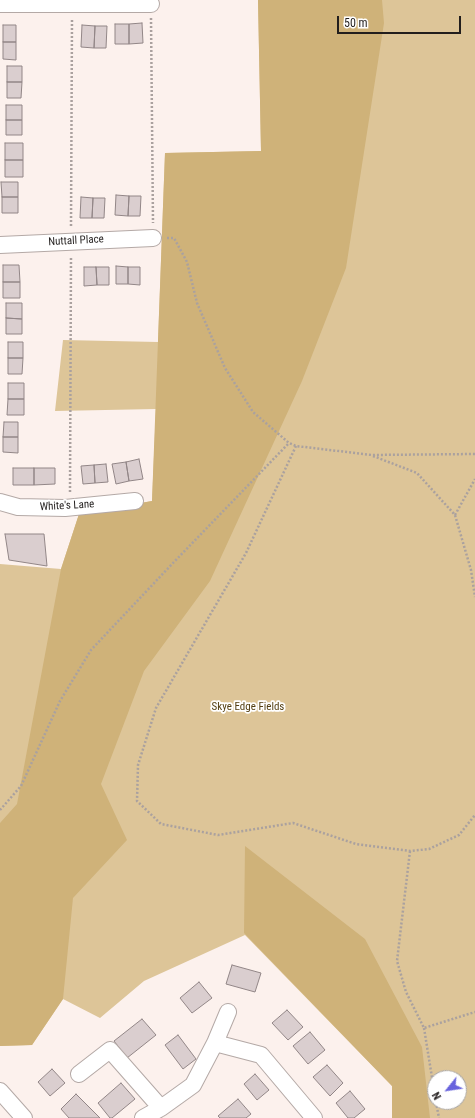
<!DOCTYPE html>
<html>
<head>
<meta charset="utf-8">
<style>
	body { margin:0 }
	#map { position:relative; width:475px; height:1118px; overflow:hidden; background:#fcf1ed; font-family:"Roboto Condensed",sans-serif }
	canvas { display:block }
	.north { position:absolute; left:427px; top:1070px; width:40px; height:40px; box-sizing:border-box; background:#fff; border:1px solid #a7a5a5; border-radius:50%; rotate:240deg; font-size:11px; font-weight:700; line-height:16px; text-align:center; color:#221e1d }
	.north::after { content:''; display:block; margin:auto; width:14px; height:18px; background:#6863dd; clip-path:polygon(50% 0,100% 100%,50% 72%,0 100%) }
	.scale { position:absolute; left:337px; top:16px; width:124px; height:18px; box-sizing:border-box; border:2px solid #221e1d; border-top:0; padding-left:5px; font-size:12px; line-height:14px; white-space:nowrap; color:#221e1d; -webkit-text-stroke:3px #fff; paint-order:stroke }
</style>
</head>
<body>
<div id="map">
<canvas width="475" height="1118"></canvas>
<div class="north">N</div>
<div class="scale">50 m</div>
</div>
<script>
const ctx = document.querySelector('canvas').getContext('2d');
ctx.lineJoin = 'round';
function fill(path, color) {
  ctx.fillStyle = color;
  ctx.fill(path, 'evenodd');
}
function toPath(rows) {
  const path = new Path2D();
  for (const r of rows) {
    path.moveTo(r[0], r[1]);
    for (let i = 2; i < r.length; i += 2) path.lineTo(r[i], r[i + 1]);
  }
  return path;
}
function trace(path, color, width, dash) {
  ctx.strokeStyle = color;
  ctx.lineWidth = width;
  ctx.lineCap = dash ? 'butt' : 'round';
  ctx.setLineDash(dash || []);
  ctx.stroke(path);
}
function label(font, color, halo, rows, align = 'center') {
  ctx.font = font + ' "Roboto Condensed",sans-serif';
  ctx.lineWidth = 3.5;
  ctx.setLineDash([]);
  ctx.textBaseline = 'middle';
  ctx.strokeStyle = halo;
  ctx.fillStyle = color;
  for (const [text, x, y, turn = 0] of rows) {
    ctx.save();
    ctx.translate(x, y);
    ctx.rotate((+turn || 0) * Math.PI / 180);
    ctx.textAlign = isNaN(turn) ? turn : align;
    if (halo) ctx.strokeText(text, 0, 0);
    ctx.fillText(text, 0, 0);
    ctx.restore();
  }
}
fill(toPath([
	[258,0,475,0,475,1118,392,1118,392,1086,245,935,144,981,100,1018,63,999,32,1045,0,1046,0,564,61,569,79,514,152,501,156,409,55,411,63,340,158,342,165,153,261,151],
	[435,1078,459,1078,459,1102,435,1102]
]), '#ddc598');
fill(toPath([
	[258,0,382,0,384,23,346,268,302,381,210,581,144,671,101,784,127,840,73,898,63,999,32,1045,0,1046,0,823,17,804,61,569,79,514,152,501,165,153,261,151],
	[245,846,365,939,422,1047,430,1118,392,1118,392,1086,244,933]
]), '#cfb279');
const building = toPath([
	[142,23,143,43,129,44,129,24,142,23],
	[115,24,129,24,129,44,115,44,115,24],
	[3,25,16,25,16,42,3,42,3,25],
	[82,25,95,26,94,48,81,47,82,25],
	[95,26,107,26,106,48,94,48,95,26],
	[3,42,16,42,16,60,3,59,3,42],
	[7,66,22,66,22,82,7,82,7,66],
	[7,82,22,82,21,98,7,98,7,82],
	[6,105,22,105,22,120,6,120,6,105],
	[6,120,22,120,22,135,6,135,6,120],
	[5,143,23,143,23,160,5,160,5,143],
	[5,160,23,160,23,177,5,177,5,160],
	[1,182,18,182,18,197,2,197,1,182],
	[116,195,129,196,128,216,115,215,116,195],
	[129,196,141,196,140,216,128,216,129,196],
	[2,197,18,197,18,213,2,213,2,197],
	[81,197,93,198,92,218,80,218,81,197],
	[93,198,105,198,104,218,92,218,93,198],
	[3,265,19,265,20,282,3,282,3,265],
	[116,266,128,267,128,284,116,284,116,266],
	[84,267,96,267,97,285,84,286,84,267],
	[96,267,109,267,109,285,97,285,96,267],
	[128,267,140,267,140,285,128,284,128,267],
	[3,282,20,282,20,298,3,298,3,282],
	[6,303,22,303,22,319,6,318,6,303],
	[6,318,22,319,22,334,6,334,6,318],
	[8,342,23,342,23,358,8,358,8,342],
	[8,358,23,358,22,374,8,374,8,358],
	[8,383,24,383,24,399,8,399,8,383],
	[8,399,24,399,24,415,7,415,8,399],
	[4,422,18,422,18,437,3,437,4,422],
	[3,437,18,437,18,453,3,452,3,437],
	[139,459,143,479,129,481,126,462,139,459],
	[126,462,129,481,116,484,112,464,126,462],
	[106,464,108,482,95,483,94,465,106,464],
	[94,465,95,483,83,484,81,466,94,465],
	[13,468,34,468,34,485,13,485,13,468],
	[34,468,55,468,55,484,34,485,34,468],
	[5,534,44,534,47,566,9,560,5,534],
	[232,965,261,973,255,992,226,984,232,965],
	[199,982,212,998,192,1013,180,998,199,982],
	[287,1010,303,1027,288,1040,272,1023,287,1010],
	[142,1019,156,1035,127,1058,114,1041,142,1019],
	[310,1032,325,1050,308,1064,293,1046,310,1032],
	[178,1035,196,1059,183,1069,165,1045,178,1035],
	[327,1065,343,1083,330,1096,313,1077,327,1065],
	[52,1069,65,1083,50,1096,38,1082,52,1069],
	[255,1074,269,1090,257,1100,244,1084,255,1074],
	[121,1083,135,1099,112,1118,110,1118,98,1103,121,1083],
	[350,1091,365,1109,354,1118,348,1118,336,1103,350,1091],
	[76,1094,100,1118,69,1118,61,1109,76,1094],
	[238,1099,251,1114,246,1118,220,1118,218,1116,238,1099]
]);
fill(building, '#dacecf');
trace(building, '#928687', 1);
const minor = toPath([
	[0,4,151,4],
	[0,245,153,238],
	[0,502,18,507,65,508,135,501],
	[215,1043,261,1055,314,1118],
	[79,1074,110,1050,161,1108],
	[0,1091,24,1118],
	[143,1118,161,1108,193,1085,215,1043,228,1012]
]);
trace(minor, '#b4a9a6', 18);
trace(toPath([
	[151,18,153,223],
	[71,226,72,19],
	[167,238,174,238,187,262,197,303,225,368,253,412,289,443,296,446,372,455,475,454],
	[296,446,246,553,156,708,138,765,137,801,161,824,218,835,293,823,356,844,410,851,429,849,459,835,475,815],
	[373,456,417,473,455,515,471,570,475,597],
	[70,492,71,257],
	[455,515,475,479],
	[0,810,21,786,60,701,91,650,173,563,289,443],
	[410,851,397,961,406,992,424,1028,475,1012],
	[424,1028,435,1096],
	[436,1102,439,1118]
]), '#aaa19f', 2.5, [2, 2]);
trace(minor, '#fff', 16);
label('11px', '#221e1d', '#fff', [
	["Nuttall Place",76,241,-3],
	["White's Lane",67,506,-3]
]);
label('11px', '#533e11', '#fff', [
	["Skye Edge Fields",248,707]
]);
</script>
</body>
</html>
